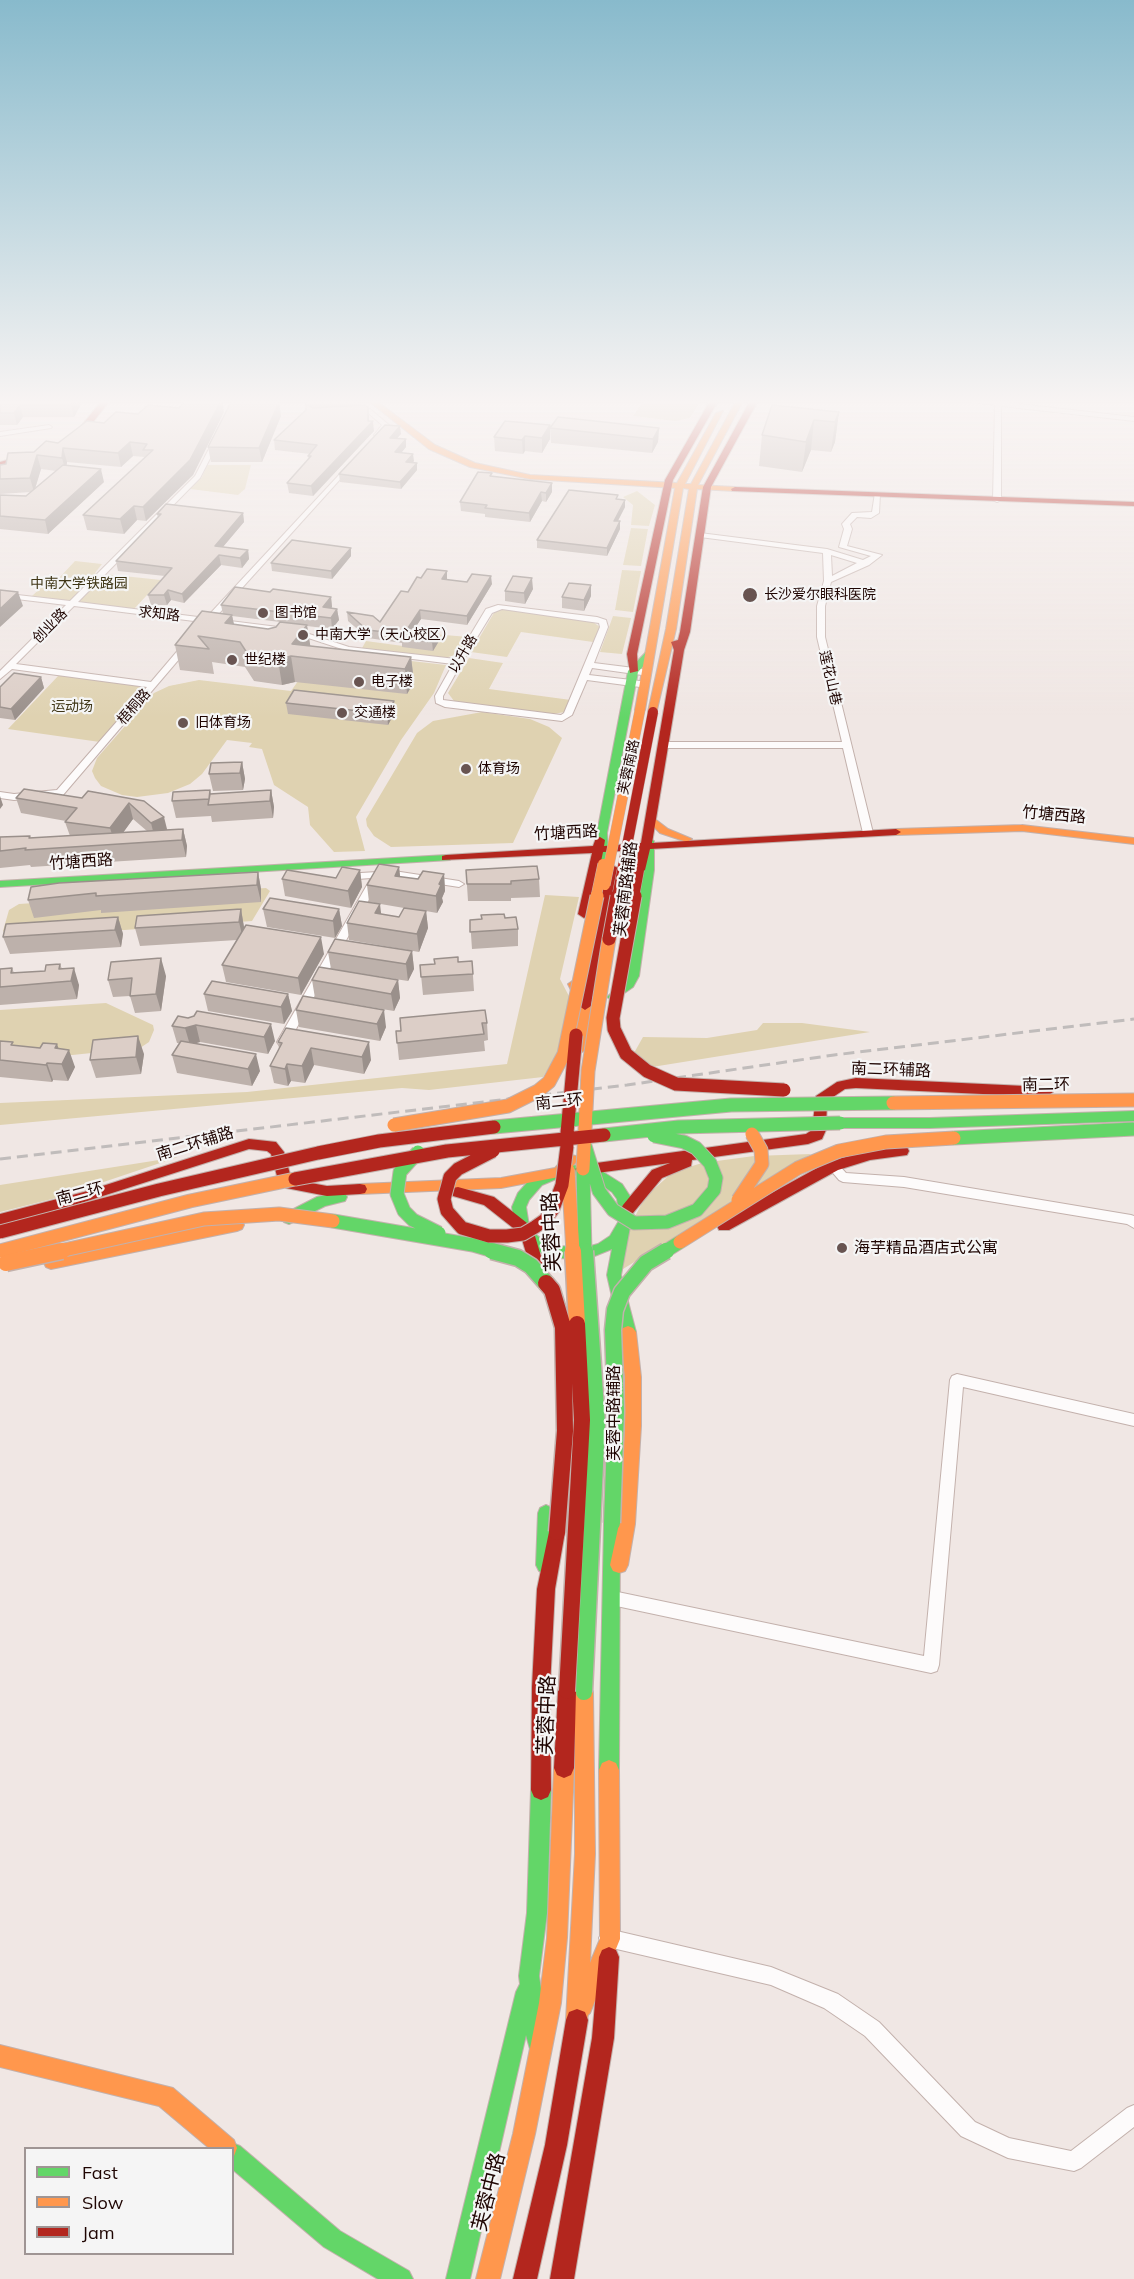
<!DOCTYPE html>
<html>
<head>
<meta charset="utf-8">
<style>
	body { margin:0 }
	#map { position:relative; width:1134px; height:2279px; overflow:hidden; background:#f0e7e4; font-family:Mulish,sans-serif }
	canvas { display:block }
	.legend { position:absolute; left:24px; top:2147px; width:210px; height:108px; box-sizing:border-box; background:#f5f5f5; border:2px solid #9f9594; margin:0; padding:8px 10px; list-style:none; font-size:18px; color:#1f0502 }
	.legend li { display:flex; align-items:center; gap:12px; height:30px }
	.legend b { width:30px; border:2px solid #9f9594 }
</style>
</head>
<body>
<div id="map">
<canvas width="1134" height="2279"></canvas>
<ul class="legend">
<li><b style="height:8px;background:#63d668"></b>Fast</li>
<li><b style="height:8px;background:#ff974d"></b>Slow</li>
<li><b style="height:8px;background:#b3261e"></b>Jam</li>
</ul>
</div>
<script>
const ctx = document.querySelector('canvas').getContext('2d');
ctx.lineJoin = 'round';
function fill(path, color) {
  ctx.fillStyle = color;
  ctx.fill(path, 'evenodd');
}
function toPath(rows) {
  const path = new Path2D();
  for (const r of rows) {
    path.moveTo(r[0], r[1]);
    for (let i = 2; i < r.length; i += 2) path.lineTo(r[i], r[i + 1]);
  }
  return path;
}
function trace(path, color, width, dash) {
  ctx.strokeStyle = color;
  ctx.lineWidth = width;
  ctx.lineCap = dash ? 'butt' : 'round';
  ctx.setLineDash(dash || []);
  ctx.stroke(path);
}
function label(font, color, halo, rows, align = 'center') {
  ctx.font = font + ' Mulish,"Noto Sans SC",sans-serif';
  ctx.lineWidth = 4.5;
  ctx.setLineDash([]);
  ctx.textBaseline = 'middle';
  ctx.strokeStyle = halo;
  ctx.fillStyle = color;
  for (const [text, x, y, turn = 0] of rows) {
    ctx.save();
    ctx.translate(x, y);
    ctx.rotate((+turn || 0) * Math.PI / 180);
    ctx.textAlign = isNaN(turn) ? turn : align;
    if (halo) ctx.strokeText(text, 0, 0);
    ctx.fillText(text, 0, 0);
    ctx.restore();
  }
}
fill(toPath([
	[645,399,702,399,690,418,675,421,633,416],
	[207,465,251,465,245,489,238,495,190,489,202,477],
	[637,491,655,505,649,526,631,525,633,505,623,497],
	[631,528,648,529,641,566,623,565],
	[75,561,102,564,95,573,161,580,134,609,31,597,52,577,59,578],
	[622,570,641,571,633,612,615,610],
	[503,609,590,620,600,627,593,642,521,632,507,657,471,652,495,611],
	[613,616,631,618,622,654,600,652],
	[420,633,469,637,458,654,445,658,362,648,366,641,403,646],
	[324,651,446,665,434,693,401,740,356,817,365,851,334,852,310,825,308,807,274,785,262,749,249,747,252,743,227,740,202,774,190,784,168,793,137,797,122,795,101,786,95,778,92,771,97,758,154,693,169,686,199,680,291,691,318,653],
	[469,658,503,663,489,689,571,700,565,712,553,714,454,701,448,693],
	[59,675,147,687,100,742,8,729],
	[482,712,530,719,549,727,562,738,513,843,391,847,374,836,367,826,366,819,417,733,433,721],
	[266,888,270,891,252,921,11,938,3,931,9,910,19,904],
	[545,895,579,897,560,979,570,998,561,1047,543,1077,429,1090,402,1088,0,1125,0,1103,247,1092,507,1064],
	[106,1003,153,1025,154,1030,149,1042,140,1048,53,1057,0,1046,0,1010],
	[763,1023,802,1023,870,1032,652,1067,634,1053,643,1037,707,1038,757,1030],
	[811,1154,623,1269,624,1238,645,1197,673,1172,702,1163,754,1156],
	[178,1157,56,1198,0,1212,0,1185]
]), '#dfd2b1');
const street = toPath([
	[953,399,995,401,995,399,1001,399,1001,402,1134,417,1134,421,1001,406,1001,500,997,502,993,500,995,405,953,399],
	[354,409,370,409,389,425,379,436,375,436,374,435,382,425,367,412,352,412,352,410,354,409],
	[49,425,52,427,51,428,0,436,0,432,49,425],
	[217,437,220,439,200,478,78,602,206,618,351,462,353,463,353,465,214,619,294,629,349,647,456,659,486,609,498,605,597,617,606,620,608,627,594,663,642,669,646,672,642,675,592,668,589,675,640,681,644,684,640,687,587,680,572,715,562,721,445,707,436,703,435,696,453,664,348,651,293,633,210,623,205,626,201,624,202,622,74,606,16,664,151,682,185,642,192,644,63,795,14,800,0,798,0,792,14,794,57,790,147,687,12,669,0,679,0,671,66,605,0,597,0,593,70,601,195,476,214,439,217,437],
	[502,609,599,623,600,627,564,713,561,715,443,700,443,696,462,662,492,613,502,609],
	[875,493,880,494,879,513,871,518,857,517,850,524,852,529,847,546,882,555,869,565,831,582,825,606,825,637,873,833,868,836,863,833,843,748,663,748,659,745,663,742,842,742,817,637,817,606,824,581,823,553,700,537,696,535,700,533,827,549,863,560,871,556,839,547,844,529,842,524,852,513,872,512,875,493],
	[831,555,857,563,832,576,831,555],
	[394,871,459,881,464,884,459,887,394,877,379,878,380,880,287,1045,279,1045,277,1042,371,878,344,880,339,877,344,874,394,871],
	[833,1161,837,1163,846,1173,904,1177,1131,1215,1134,1216,1134,1228,1127,1224,904,1187,843,1182,839,1180,827,1166,829,1163,833,1161],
	[957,1374,1134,1414,1134,1426,963,1387,939,1665,937,1671,931,1673,607,1604,605,1599,607,1594,613,1591,924,1656,950,1380,952,1376,957,1374],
	[608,1929,771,1967,838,1994,879,2022,975,2122,1009,2138,1071,2151,1127,2108,1134,2105,1134,2127,1081,2168,1074,2171,1008,2158,961,2136,865,2036,824,2008,771,1985,608,1947,602,1944,599,1938,602,1932,608,1929]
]);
const fast = toPath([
	[646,652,654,654,638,672,607,833,609,864,603,867,597,864,597,833,628,671,646,652],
	[649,838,654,841,654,870,639,976,633,987,613,1001,607,997,624,982,627,976,642,870,644,841,649,838],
	[446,855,450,856,450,860,0,887,0,881,446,855],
	[1134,1111,1134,1121,930,1128,840,1128,833,1123,840,1118,930,1118,1134,1111],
	[579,1165,600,1170,622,1184,631,1198,634,1219,630,1227,621,1275,636,1332,633,1336,628,1338,623,1336,620,1332,607,1275,612,1249,587,1259,554,1258,535,1250,523,1240,515,1227,512,1207,518,1193,532,1177,559,1167,579,1165],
	[579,1175,591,1178,612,1192,617,1199,620,1219,610,1236,598,1244,587,1247,555,1246,545,1242,533,1232,529,1226,526,1207,529,1200,542,1185,561,1177,579,1175],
	[340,1192,345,1193,347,1197,345,1201,325,1206,289,1224,284,1222,282,1218,284,1214,317,1197,340,1192],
	[546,1505,552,1508,554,1513,554,1565,551,1571,545,1573,539,1571,536,1565,538,1513,540,1508,546,1505],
	[612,1515,618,1517,620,1523,619,1770,616,1777,609,1780,602,1777,599,1770,604,1523,606,1517,612,1515],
	[541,1780,548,1783,551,1790,547,1913,539,1976,549,2041,546,2049,538,2052,530,2049,526,2035,470,2279,446,2279,516,1992,520,1984,519,1976,527,1913,531,1790,534,1783,541,1780],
	[232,2143,240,2146,340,2231,409,2271,413,2279,378,2279,324,2247,232,2169,232,2148,223,2148,232,2143]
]);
const slow = toPath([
	[366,399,374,399,435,445,475,463,530,475,677,483,716,413,723,411,685,484,691,484,737,399,744,399,698,485,735,487,739,489,735,491,697,489,676,629,656,714,648,712,666,629,689,489,683,488,645,710,640,713,635,710,675,488,530,479,470,467,429,449,366,399],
	[651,816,668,829,692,839,687,842,660,833,646,819,651,816],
	[1022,825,1134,838,1134,844,1022,831,896,835,891,832,896,829,1022,825],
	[574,980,578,981,591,1006,585,1050,579,1054,573,1050,579,1006,568,984,574,980],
	[571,1155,576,1156,578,1160,564,1176,501,1188,360,1194,355,1193,353,1189,355,1185,360,1184,501,1178,555,1168,566,1156,571,1155],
	[237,1219,242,1221,244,1225,242,1229,237,1231,51,1269,46,1267,44,1263,46,1259,51,1257,237,1219],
	[628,1326,633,1328,636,1332,641,1377,641,1426,635,1524,628,1565,625,1571,619,1573,613,1571,610,1565,619,1524,625,1426,625,1377,620,1332,623,1328,628,1326],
	[584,1683,590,1686,593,1692,595,1854,590,1963,600,1939,599,1770,602,1763,609,1760,616,1763,619,1770,620,1939,590,2013,588,2015,585,2028,577,2031,569,2028,566,2020,575,1854,575,1692,578,1686,584,1683],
	[564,1758,571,1761,574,1768,567,1938,561,2003,535,2134,500,2279,476,2279,513,2134,539,2003,547,1938,554,1768,557,1761,564,1758],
	[0,2045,173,2088,234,2140,237,2148,234,2156,232,2148,209,2148,159,2106,0,2067,0,2045]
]);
const jam = toPath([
	[103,399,111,399,80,439,74,439,74,435,103,399],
	[711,399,719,399,673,480,637,654,638,671,630,673,627,654,665,480,711,399],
	[751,399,759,399,711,487,690,632,684,650,652,843,896,829,901,832,896,835,650,849,645,870,639,873,633,870,639,850,603,852,590,914,584,918,578,914,592,853,442,860,442,856,446,855,593,846,596,838,600,837,605,840,604,846,641,843,674,650,671,642,678,640,680,632,703,487,751,399],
	[28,454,31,454,31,458,0,466,0,462,28,454],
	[735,487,1134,502,1134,506,732,491,731,489,735,487],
	[612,865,618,868,591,1006,585,1010,579,1006,606,868,612,865],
	[856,1078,1046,1087,1053,1092,1046,1097,856,1088,845,1089,827,1101,826,1130,822,1139,808,1144,692,1160,691,1166,662,1178,633,1213,628,1214,623,1213,621,1209,623,1205,652,1170,670,1163,582,1175,577,1174,575,1170,577,1166,582,1165,806,1134,812,1130,816,1096,837,1082,856,1078],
	[249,1139,276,1142,284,1152,290,1174,295,1180,327,1186,360,1184,365,1185,367,1189,365,1193,360,1194,327,1196,286,1188,277,1176,271,1154,267,1151,249,1149,84,1202,0,1226,0,1214,84,1192,249,1139],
	[902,1146,907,1147,909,1151,907,1155,870,1160,838,1170,729,1230,719,1230,717,1226,719,1222,828,1162,870,1150,902,1146],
	[458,1187,494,1197,527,1223,529,1227,527,1231,533,1232,535,1236,546,1273,544,1277,539,1279,534,1277,532,1273,521,1236,523,1232,517,1231,484,1205,453,1196,451,1192,453,1188,458,1187],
	[557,1524,563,1526,565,1532,555,1589,550,1687,551,1790,548,1797,541,1800,534,1797,531,1790,532,1687,537,1589,549,1532,551,1526,557,1524],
	[567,1682,573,1685,576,1691,574,1768,571,1775,564,1778,557,1775,554,1768,558,1691,561,1685,567,1682],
	[609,1947,616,1950,619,1957,614,2038,574,2279,550,2279,592,2038,599,1957,602,1950,609,1947],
	[577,2009,585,2012,588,2020,567,2145,537,2279,513,2279,545,2145,566,2020,569,2012,577,2009]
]);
trace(street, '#c3b1ac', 2);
trace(fast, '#c3b1ac', 2);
trace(slow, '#c3b1ac', 2);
trace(jam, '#c3b1ac', 2);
fill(street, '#fdfbfb');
fill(fast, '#63d668');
fill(slow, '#ff974d');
fill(jam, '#b3261e');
trace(toPath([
	[0,1159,627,1085,834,1055,1134,1019]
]), '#c0bcbb', 3, [11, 6]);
const fastBridgeFar1 = toPath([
	[494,1127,731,1105,893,1103],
	[604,1135,679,1127,840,1123],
	[954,1138,1134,1129],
	[585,1146,599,1191,613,1210,634,1223,667,1222,697,1210,714,1190,716,1178,710,1163,696,1148,684,1142,654,1136],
	[418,1152,400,1172,397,1194,404,1211,413,1220,439,1233],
	[583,1169,585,1252],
	[333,1221,473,1245,497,1252],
	[664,1252,680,1242]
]);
const fastBridge = toPath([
	[492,1251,518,1258,531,1266,546,1283],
	[612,1523,616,1411,613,1330,615,1310,622,1292,646,1263,666,1251],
	[584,1692,597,1423,585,1251]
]);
const slowBridgeFar2 = toPath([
	[605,885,640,710],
	[596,897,603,864]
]);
const slowBridgeFar1 = toPath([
	[893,1103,1134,1100],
	[394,1125,508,1106,538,1091,549,1082,564,1054,597,896],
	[583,1169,588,1071,609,939],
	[568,1170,573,1252],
	[738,1200,762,1164,761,1150,752,1134],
	[680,1242,798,1168,839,1151,886,1142,954,1138],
	[0,1251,190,1201,295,1179],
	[55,1252,204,1219,279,1214,333,1221]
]);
const slowBridge = toPath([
	[573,1251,577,1324],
	[6,1263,62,1251]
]);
const jamBridgeFar2 = toPath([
	[617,897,653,712],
	[634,897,639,870]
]);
const jamBridgeFar1 = toPath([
	[635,896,613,1018,614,1029,626,1054,647,1071,676,1084,784,1090],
	[609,939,617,896],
	[567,1133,576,1035],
	[493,1151,458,1169,450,1177,444,1199,447,1211,462,1228,489,1236,507,1236,523,1234,535,1227,545,1220,553,1209,562,1185,567,1146],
	[295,1179,447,1151,604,1135],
	[0,1232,159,1190,318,1153,379,1141,494,1127]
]);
const jamBridge = toPath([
	[546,1283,552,1290,563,1327,565,1431,557,1532],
	[567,1691,582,1420,577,1324]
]);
trace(fastBridgeFar1, '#c3b1ac', 15, []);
trace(fastBridge, '#c3b1ac', 19, []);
trace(slowBridgeFar2, '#c3b1ac', 11, []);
trace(slowBridgeFar1, '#c3b1ac', 15, []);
trace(slowBridge, '#c3b1ac', 19, []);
trace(jamBridgeFar2, '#c3b1ac', 11, []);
trace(jamBridgeFar1, '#c3b1ac', 15, []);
trace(jamBridge, '#c3b1ac', 19, []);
trace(fastBridgeFar1, '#63d668', 13);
trace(fastBridge, '#63d668', 16);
trace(slowBridgeFar2, '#ff974d', 10);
trace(slowBridgeFar1, '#ff974d', 13);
trace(slowBridge, '#ff974d', 16);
trace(jamBridgeFar2, '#b3261e', 10);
trace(jamBridgeFar1, '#b3261e', 13);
trace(jamBridge, '#b3261e', 16);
fill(toPath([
	[0,399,81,404,74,417,23,417,17,425,0,425],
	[306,399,358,399,358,405,369,421,374,431,313,496,289,493,287,483,309,460,308,456,310,454,275,450,274,440,306,410],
	[224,412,193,475,146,521,137,520,124,534,87,530,83,515,145,457,133,456,121,467,67,462,66,466,104,482,48,534,0,529,0,495,26,496,31,492,0,494,0,465,6,464,34,452,58,443,104,423,138,414],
	[41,469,56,471,35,489],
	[839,412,835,442,831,452,811,450,802,472,759,466,762,435],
	[281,416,262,462,211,462,208,447],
	[550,425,550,439,542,453,525,451,523,454,495,451,494,437],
	[550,428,659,428,658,442,652,453,551,443],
	[401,434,397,438,406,439,406,447,402,452,414,461,413,462,417,463,417,470,401,489,340,482,339,474],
	[492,477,552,492,546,502,542,501,530,522,485,517,485,514,461,511,460,502],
	[618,499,625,507,618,521,620,529,607,556,537,548,537,540],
	[243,513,244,522,223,547,248,550,249,559,242,568,221,565,184,603,171,600,167,605,151,605,148,595,165,576,118,571,116,561,158,518,157,514],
	[351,548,351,556,332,579,272,571,271,563],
	[447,580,492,584,467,625,421,619,414,629,438,632,439,641,433,651,402,647,402,643,368,638,348,621,347,612,380,622,408,592],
	[591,585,591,596,584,611,562,608,562,597],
	[533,589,525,604,505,601,505,591],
	[270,592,331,597,332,607,331,608,337,609,339,620,332,629,307,626,310,646,411,657,414,682,407,694,295,682,282,685,254,681,245,667,212,662,214,674,180,670,175,645,223,614,221,605],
	[232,616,280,622,276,627,268,629,234,625],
	[41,677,44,688,15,720,0,718,0,687],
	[394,701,395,712,388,725,288,714,286,703],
	[242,762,245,779,243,790,213,791,209,774],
	[210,790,211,794,271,790,274,807,273,818,212,822,211,816,176,818,172,801],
	[16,798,82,798,144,801,167,830,183,829,187,846,186,857,31,867,30,865,0,868,0,837,31,838,70,836,65,822,66,821,21,813],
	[133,819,147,831,123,832],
	[399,867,400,877,418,879,444,874,445,891,442,898,443,902,437,913,426,911,428,928,419,952,349,940,347,923,381,914,399,917,404,908,369,902,367,885],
	[360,870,362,887,351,908,285,896,282,879,336,878],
	[466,870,539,879,540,897,511,898,511,901,468,901],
	[258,872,261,889,261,902,101,913,101,910,34,918,28,900],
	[241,909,244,928,324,954,301,995,226,982,222,965,237,940,140,946,135,928],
	[263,909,339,909,342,926,335,938,267,927],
	[118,917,123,934,121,947,10,954,3,937],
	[505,918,518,929,518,946,472,949,470,920],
	[412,951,414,969,408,981,331,969,328,952],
	[472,961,474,991,423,995,420,965],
	[60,964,62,969,79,985,77,999,0,1005,0,969,12,968,14,973,45,971],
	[166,976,161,1011,135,1013,130,996,113,997,108,980],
	[312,980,398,980,400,998,394,1011,315,998],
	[204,994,288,994,292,1011,284,1024,208,1011],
	[303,996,386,1027,380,1041,299,1027,296,1010],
	[197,1011,275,1041,268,1054,200,1042,195,1043,260,1071,252,1086,177,1073,172,1055,179,1043,177,1043,172,1026,188,1018,194,1016],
	[487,1023,488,1040,484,1041,485,1051,399,1060,396,1031],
	[286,1028,371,1060,364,1074,314,1065,305,1083,291,1081,288,1086,274,1083,270,1066,279,1049,278,1042],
	[0,1042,14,1046,58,1049,75,1067,68,1081,53,1080,52,1082,0,1077],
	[144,1054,141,1074,96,1078,90,1060]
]), '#bdb1ab');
fill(toPath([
	[73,399,79,399,81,404,74,417,71,404],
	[222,399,224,412,193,475,146,521,143,507],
	[279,402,281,416,262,462,259,448],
	[20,405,23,417,17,425,14,413],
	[368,407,369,425,373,421,374,431,313,496,311,486],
	[839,412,835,442,831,452,835,422],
	[814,420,811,450,802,472,806,442],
	[550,425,550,439,542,453,542,438],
	[400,426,401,434,391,445,390,438],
	[659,428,658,442,652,453,653,439],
	[525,436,525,451,523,454,522,440],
	[406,439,406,447,396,459,395,452],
	[130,442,133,456,121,467,118,453],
	[63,448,67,462,66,472,62,458],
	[413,454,414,461,407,469,406,462],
	[37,455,41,469,34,492,30,478],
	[417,463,417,470,401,489,400,482],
	[101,469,104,482,48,534,45,520],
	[552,483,552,492,546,502,546,493],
	[541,492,542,501,530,522,529,513],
	[625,500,625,507,614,528,614,521],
	[134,506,137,520,124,534,120,519],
	[243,513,244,522,216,555,215,546],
	[620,521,620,529,607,556,607,548],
	[351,548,351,556,332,579,331,571],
	[248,550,249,559,242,568,240,558],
	[219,555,221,565,184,603,182,594],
	[447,571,447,580,442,579],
	[491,576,492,584,467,625,467,616],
	[532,578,533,589,525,604,524,593],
	[591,585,591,596,584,611,584,600],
	[168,590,171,600,167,605,164,595],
	[18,592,23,606,0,627,0,609],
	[331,597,332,607,324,618,323,607],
	[337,609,339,620,332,629,331,618],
	[420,610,421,619,409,637,408,628],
	[232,615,237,639,225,623],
	[307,625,311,650,292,644],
	[438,632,439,641,433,651,432,642],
	[291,656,295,682,282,685,278,660],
	[411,657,414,682,407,694,405,669],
	[41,677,44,688,15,720,11,709],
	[394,701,395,712,388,725,387,714],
	[242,762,245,779,243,790,240,773],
	[271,790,274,807,273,818,270,801],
	[0,796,3,805,0,809],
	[129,803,133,819,115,844,110,828],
	[164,817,168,833,155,839,151,823],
	[183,829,187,846,186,857,182,840],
	[399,867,401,885,395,876],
	[360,870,362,887,351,908,348,891],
	[258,872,261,889,261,902,257,885],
	[444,874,445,891,442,898,443,902,437,913,436,896,439,884],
	[380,904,382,921,375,913],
	[241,909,244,927,243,939,239,922],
	[339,909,342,926,335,938,333,921],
	[426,911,428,928,419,952,417,934],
	[118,917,123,934,121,947,115,930],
	[321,937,324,954,301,995,298,978],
	[412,951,414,969,408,981,406,964],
	[161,958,166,976,161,1011,156,994],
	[74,968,79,985,77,999,71,981],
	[398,980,400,998,394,1011,391,994],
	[288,994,292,1011,284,1024,281,1007],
	[384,1010,386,1027,380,1041,377,1024],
	[271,1024,275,1041,268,1054,264,1037],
	[196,1025,200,1042,190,1045,185,1028],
	[138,1036,144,1054,141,1074,136,1057],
	[369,1042,371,1060,364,1074,362,1057],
	[57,1044,63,1061,69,1050,75,1067,68,1081,55,1048],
	[311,1048,314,1065,305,1083,302,1066],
	[256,1054,260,1071,252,1086,248,1069],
	[47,1063,53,1080,52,1082,46,1065],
	[287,1064,291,1081,288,1086,285,1069]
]), '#9a908b');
const building = toPath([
	[0,399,74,399,71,404,20,405,14,413,0,413,0,399],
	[187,399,222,399,190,460,143,507,134,506,120,519,83,515,153,450,143,450,147,444,130,442,118,453,63,448,62,458,37,455,30,478,0,479,0,465,6,464,8,453,34,452,46,441,58,443,87,421,104,423,116,412,138,414,148,405,179,408,187,399],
	[306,399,329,399,311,400,308,405,313,408,365,405,368,407,368,421,373,421,311,486,287,483,311,456,308,456,317,445,274,440,306,410,306,399],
	[231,402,279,402,259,448,208,447,231,402],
	[772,405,839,412,835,422,814,420,806,442,762,435,772,405],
	[558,417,659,428,653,439,550,428,558,417],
	[505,421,550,425,542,438,525,436,522,440,494,437,505,421],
	[385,425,400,426,390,438,406,439,395,452,413,454,406,462,417,463,400,482,339,474,385,425],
	[63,465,101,469,45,520,0,516,0,495,26,496,63,465],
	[478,472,492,473,490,476,552,483,546,493,541,492,529,513,485,508,487,505,460,502,478,472],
	[569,490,618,495,616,499,625,500,614,521,620,521,607,548,537,540,569,490],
	[166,504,243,513,215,546,248,550,240,558,219,555,182,594,168,590,164,595,148,595,172,568,116,561,161,514,157,514,166,504],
	[292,540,351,548,331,571,271,563,292,540],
	[427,569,447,571,442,579,467,582,472,574,491,576,467,616,420,610,408,628,438,632,432,642,401,638,404,634,367,630,347,612,373,616,380,622,401,591,408,592,417,577,421,578,427,569],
	[513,576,532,578,524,593,505,591,513,576],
	[569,583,591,585,584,600,562,597,569,583],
	[235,587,270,592,273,589,331,597,323,607,337,609,331,618,221,605,235,587],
	[0,590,18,592,0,609,0,590],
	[202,611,232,615,225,623,268,629,276,627,280,622,307,625,292,644,411,657,405,669,291,656,278,660,249,656,240,642,198,636,209,649,175,645,202,611],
	[14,673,41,677,11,709,0,707,0,687,14,673],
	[294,690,394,701,387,714,286,703,294,690],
	[242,762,240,773,209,774,211,763,242,762],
	[24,789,82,798,88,791,144,801,164,817,151,823,129,803,110,828,65,822,77,808,16,798,24,789],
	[210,790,209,799,172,801,173,792,210,790],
	[271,790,270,801,208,805,210,794,271,790],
	[183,829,182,840,25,850,26,848,0,851,0,837,30,836,29,838,183,829],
	[379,864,399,867,395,876,418,879,423,871,444,874,439,884,441,885,436,896,367,885,379,864],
	[537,866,539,879,511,881,511,884,467,884,466,870,537,866],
	[342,867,360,870,348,891,282,879,287,870,336,878,342,867],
	[258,872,257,885,96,896,96,893,28,900,31,887,59,883,258,872],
	[270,898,339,909,333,921,263,909,270,898],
	[359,901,380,904,375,913,399,917,404,908,426,911,417,934,347,923,359,901],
	[241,909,239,922,135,928,137,916,241,909],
	[504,914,505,918,516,917,518,929,470,932,470,920,482,919,481,915,504,914],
	[118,917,115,930,3,937,6,924,118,917],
	[246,925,321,937,298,978,222,965,246,925],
	[335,939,412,951,406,964,328,952,335,939],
	[458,957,458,962,472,961,473,974,421,977,420,965,435,964,434,959,458,957],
	[161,958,156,994,130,996,132,978,108,980,111,962,161,958],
	[60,964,59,969,74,968,71,981,0,987,0,969,12,968,11,973,45,971,46,965,60,964],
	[319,967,398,980,391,994,312,980,319,967],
	[212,981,288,994,281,1007,204,994,212,981],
	[303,996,384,1010,377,1024,296,1010,303,996],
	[485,1010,487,1023,482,1023,484,1034,397,1043,396,1031,401,1031,400,1018,485,1010],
	[197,1011,271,1024,264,1037,196,1025,185,1028,172,1026,178,1016,188,1018,194,1016,197,1011],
	[286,1028,369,1042,362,1057,311,1048,302,1066,287,1064,285,1069,270,1066,282,1043,278,1042,286,1028],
	[138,1036,136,1057,90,1060,93,1040,138,1036],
	[0,1041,13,1042,11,1045,40,1048,43,1043,57,1044,55,1048,69,1050,62,1064,47,1063,46,1065,0,1060,0,1041],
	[181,1041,256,1054,248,1069,172,1055,181,1041]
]);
fill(building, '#dccec7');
trace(building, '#9a908b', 1.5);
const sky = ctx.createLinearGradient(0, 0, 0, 718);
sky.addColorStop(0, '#88bacc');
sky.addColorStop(0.56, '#f8f4f3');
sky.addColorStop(1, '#f8f4f300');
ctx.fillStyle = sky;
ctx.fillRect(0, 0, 1134, 718);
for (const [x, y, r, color] of [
	[750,595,8,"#685451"],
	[263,613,6,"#685451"],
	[303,635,6,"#685451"],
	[232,660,6,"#685451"],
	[359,682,6,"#685451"],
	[342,713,6,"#685451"],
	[183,723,6,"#685451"],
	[466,769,6,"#685451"],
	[842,1248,6,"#685451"]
]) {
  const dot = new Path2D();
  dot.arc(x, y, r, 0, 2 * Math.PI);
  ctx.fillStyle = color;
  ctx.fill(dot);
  trace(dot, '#f5f5f5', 2);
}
label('14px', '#3f3616', '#f5f5f5', [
	["中南大学铁路园",79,584],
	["运动场",72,707]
]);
label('14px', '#1f0502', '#f5f5f5', [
	["长沙爱尔眼科医院",764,595],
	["图书馆",275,613],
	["中南大学（天心校区）",315,635],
	["世纪楼",244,660],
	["电子楼",371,682],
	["交通楼",354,713],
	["旧体育场",195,723],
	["体育场",478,769]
], 'left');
label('14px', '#1f0502', '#f5f5f5', [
	["求知路",159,614,7],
	["创业路",50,626,-45],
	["以升路",463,654,-60],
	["莲花山巷",830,678,77],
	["梧桐路",134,707,-49],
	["芙蓉南路",629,767,-78]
]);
label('16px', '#1f0502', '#f5f5f5', [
	["竹塘西路",1054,815,5],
	["竹塘西路",566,833,-3],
	["竹塘西路",81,862,-4],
	["芙蓉南路辅路",626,889,-83],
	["南二环辅路",891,1070,2],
	["南二环",1046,1085,-1],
	["南二环",559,1102,-6],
	["南二环辅路",195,1144,-17],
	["南二环",80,1194,-15],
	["芙蓉中路辅路",614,1413,-90]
]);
label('16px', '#1f0502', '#f5f5f5', [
	["海芋精品酒店式公寓",854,1248]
], 'left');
label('20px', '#1f0502', '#f5f5f5', [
	["芙蓉中路",552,1232,-93],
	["芙蓉中路",547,1715,-88],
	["芙蓉中路",489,2192,-76]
]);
</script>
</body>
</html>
